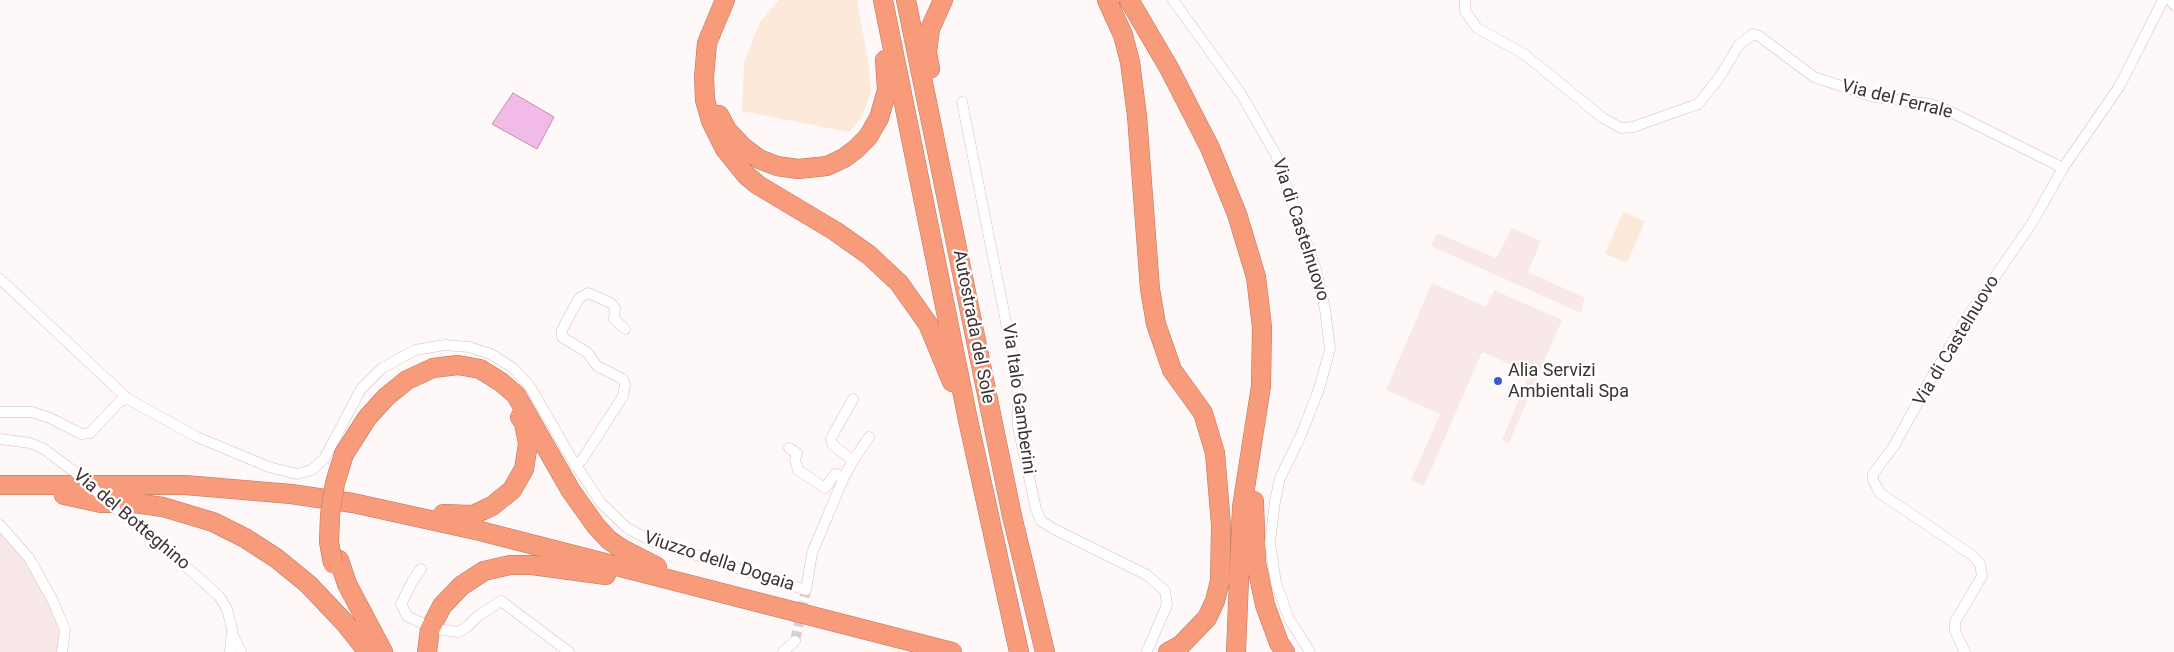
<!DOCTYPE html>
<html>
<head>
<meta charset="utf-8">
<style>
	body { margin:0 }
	canvas { display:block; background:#fff8f8 }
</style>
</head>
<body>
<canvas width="2174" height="652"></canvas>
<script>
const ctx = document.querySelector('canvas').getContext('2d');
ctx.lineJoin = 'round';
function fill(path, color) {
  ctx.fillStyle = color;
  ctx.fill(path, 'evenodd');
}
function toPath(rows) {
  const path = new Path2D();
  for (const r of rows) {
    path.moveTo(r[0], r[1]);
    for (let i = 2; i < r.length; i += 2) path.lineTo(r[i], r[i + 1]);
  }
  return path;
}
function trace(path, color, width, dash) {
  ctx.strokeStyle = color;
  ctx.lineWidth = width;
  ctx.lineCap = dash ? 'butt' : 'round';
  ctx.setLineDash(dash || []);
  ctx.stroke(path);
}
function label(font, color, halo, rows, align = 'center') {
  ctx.font = font + ' Roboto,sans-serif';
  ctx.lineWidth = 4.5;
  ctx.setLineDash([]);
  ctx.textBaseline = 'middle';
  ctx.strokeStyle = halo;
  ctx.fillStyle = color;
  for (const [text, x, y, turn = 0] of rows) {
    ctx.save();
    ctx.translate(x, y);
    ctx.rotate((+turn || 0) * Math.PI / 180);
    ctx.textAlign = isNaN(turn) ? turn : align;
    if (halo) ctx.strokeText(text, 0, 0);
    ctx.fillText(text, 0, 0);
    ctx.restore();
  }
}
fill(toPath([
	[1512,228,1541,241,1528,272,1585,298,1581,313,1431,246,1437,233,1496,258],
	[1432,283,1486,307,1494,290,1562,320,1509,443,1502,440,1530,373,1482,352,1424,486,1411,480,1440,414,1386,390],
	[0,529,29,564,61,629,58,652,0,652]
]), '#f9e8e8');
fill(toPath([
	[779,0,857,0,869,66,871,92,862,117,849,132,742,111,744,63,760,22],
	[1623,212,1645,221,1627,263,1605,254]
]), '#fce9d9');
const water = toPath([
	[513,93,554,117,537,149,492,124,513,93]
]);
fill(water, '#f2bae6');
trace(water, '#bc91b0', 1);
trace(toPath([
	[795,641,806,590]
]), '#d8d0d0', 10, [10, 5]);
const street = toPath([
	[1173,0,1241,94,1276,155,1316,270,1325,309,1330,349,1319,389,1301,435,1280,478,1275,501,1270,543,1276,583,1289,619,1310,652],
	[1465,0,1465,11,1477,28,1524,54,1603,118,1621,128,1633,127,1698,104,1719,78,1739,45,1753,34,1759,36,1814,77,1874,97,1930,104,1945,109,2063,168],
	[2170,0,2174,5],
	[962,102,1017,377,1018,427,1036,509,1041,521,1054,529,1147,575,1165,591,1167,605,1147,651],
	[0,279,128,399,197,437,269,467,297,474,312,470,324,459,361,389,382,368,415,350,445,345,469,347,491,354,513,368,529,385,572,459,601,503,627,528,652,541,806,590,812,553,844,477,853,461,832,444,831,438,853,399],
	[0,412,32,412,50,418,81,434,90,433,120,401,128,399],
	[0,439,30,443,44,449,76,473],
	[789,448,797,453,795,460,798,470,825,488,835,474,844,477],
	[853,461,869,437],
	[575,465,582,460,623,396,625,385,623,379,597,366,588,353,562,337,562,330,579,298,588,293,611,303,615,308,614,319,625,329],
	[115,508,164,547,219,596,227,609,232,629,230,652],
	[0,525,29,558,53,601,65,630,62,652],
	[421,569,413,580,401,604,407,616,426,625],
	[436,629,459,632,468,626,478,616,501,601,569,652],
	[233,635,241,652],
	[783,652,795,641],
	[1965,652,1955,631,1955,622,1982,576,1980,564,1973,556,1880,493,1873,480,1873,474,1894,446,1934,373,1968,316,2032,223,2063,168,2119,87,2163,0]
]);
const highway = toPath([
	[725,0,707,43,704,77,705,100,711,121,725,149,746,175,758,185,835,231,869,255,899,283,928,324,952,382],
	[883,0,968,420,1019,652],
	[906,0,1012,516,1045,652],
	[1107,0,1123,35,1130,62,1137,116,1150,289,1156,324,1172,370,1203,413,1215,453,1221,525,1220,581,1215,601,1207,618,1181,645,1168,652],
	[1129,0,1169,68,1210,148,1237,214,1256,277,1262,327,1261,386,1242,507,1236,652],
	[930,69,927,52,930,29,943,0],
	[719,115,727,130,743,147,759,159,777,166,798,169,827,166,844,158,856,149,868,137,879,118,887,90,885,60],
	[344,454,367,418,386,397,407,380,433,368,458,365,480,369,501,382,516,395,571,491,596,526,609,540,622,549,657,567],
	[0,485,185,485,291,494,353,503,480,531,952,652],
	[64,495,101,503,134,503,163,507,213,522,245,538,276,558,308,584,344,622,368,652],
	[1254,501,1256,562,1265,605,1279,643,1285,652],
	[443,514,473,515,492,506,512,490,524,469,528,444,524,423,520,417],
	[339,560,347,584,383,652],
	[427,652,430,629,442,606,461,586,484,571,510,565,532,565,606,575]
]);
trace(street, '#dbbcbc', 11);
trace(highway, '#b67661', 20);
trace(street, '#fff', 10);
trace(highway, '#f79b7b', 19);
const streetBridge = toPath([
	[76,473,115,508]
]);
const highwayBridge = toPath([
	[333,564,329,542,330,515,335,483,344,454]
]);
trace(streetBridge, '#dbbcbc', 11, []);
trace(highwayBridge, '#b67661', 20, []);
trace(streetBridge, '#fff', 10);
trace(highwayBridge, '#f79b7b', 19);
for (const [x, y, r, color] of [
	[1498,381,5,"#3b5dcf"]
]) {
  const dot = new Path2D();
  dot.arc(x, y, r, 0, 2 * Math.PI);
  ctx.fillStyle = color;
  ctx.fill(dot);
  trace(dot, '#fff', 2);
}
label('18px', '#3d3131', '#fff', [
	["Via del Ferrale",1897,100,14],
	["Via di Castelnuovo",1300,230,72],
	["Autostrada del Sole",973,327,79],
	["Via di Castelnuovo",1957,341,-59],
	["Via Italo Gamberini",1018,399,82],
	["Via del Botteghino",131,520,40],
	["Viuzzo della Dogaia",719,562,18]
]);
label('18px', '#3d3131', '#fff', [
	["Alia Servizi",1508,371],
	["Ambientali Spa",1508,392]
], 'left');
</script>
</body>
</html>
